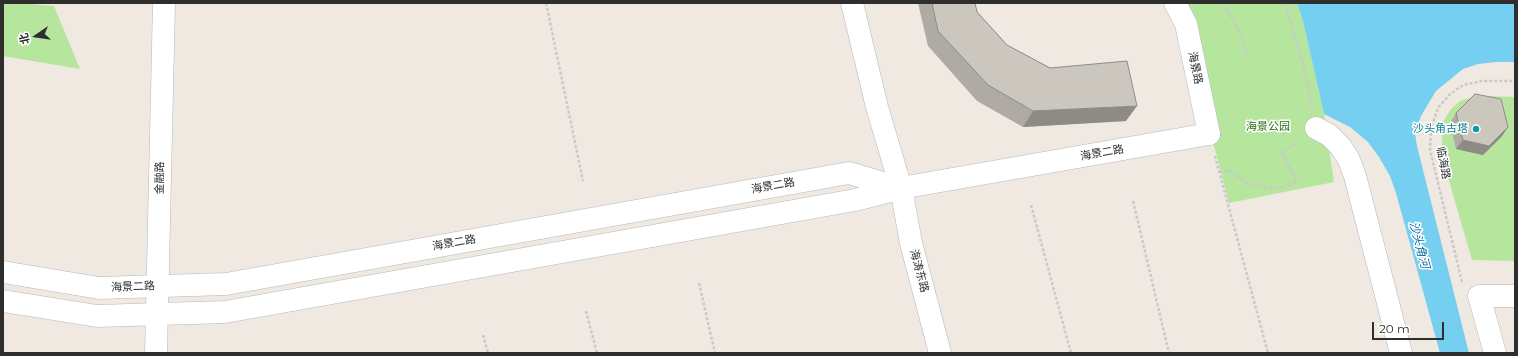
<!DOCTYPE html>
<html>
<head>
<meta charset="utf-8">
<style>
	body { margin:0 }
	#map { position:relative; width:1518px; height:356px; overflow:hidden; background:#efe9e1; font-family:Montserrat,"Noto Sans SC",sans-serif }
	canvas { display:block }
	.frame { position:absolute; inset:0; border:4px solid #2e2e2e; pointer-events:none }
	.north { position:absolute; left:16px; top:16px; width:40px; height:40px; -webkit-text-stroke:3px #fff; paint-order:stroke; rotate:257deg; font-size:11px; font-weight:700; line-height:16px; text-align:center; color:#2e2e2e }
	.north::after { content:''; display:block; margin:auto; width:14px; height:18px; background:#2e2e2e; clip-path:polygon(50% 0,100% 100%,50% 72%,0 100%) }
	.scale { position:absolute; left:1372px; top:322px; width:72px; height:18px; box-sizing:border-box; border:2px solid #2e2e2e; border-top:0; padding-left:5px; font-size:12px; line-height:14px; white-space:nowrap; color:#2e2e2e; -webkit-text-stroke:3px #fff; paint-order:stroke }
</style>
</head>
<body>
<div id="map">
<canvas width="1518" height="356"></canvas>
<div class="frame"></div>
<div class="north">北</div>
<div class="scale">20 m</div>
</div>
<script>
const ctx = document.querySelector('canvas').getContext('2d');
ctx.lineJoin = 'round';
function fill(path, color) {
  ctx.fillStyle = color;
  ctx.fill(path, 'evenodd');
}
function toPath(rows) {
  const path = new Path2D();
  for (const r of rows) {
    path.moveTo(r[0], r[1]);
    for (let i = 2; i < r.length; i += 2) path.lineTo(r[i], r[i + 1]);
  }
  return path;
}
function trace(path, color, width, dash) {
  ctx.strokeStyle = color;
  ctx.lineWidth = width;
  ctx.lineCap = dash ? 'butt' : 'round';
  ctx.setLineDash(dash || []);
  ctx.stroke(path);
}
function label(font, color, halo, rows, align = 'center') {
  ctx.font = font + ' Montserrat,"Noto Sans SC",sans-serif';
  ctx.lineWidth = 3;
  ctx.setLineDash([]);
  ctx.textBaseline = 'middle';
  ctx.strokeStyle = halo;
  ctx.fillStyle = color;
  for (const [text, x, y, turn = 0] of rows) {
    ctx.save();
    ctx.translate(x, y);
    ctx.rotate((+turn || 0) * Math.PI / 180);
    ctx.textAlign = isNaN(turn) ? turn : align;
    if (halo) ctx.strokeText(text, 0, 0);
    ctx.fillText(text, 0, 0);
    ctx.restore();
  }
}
fill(toPath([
	[3,3,21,3,54,6,80,69,3,56],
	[1185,3,1297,3,1303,21,1324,114,1334,182,1229,203,1212,138],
	[1488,96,1515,97,1515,261,1472,260,1449,181,1442,144,1443,122,1451,109,1460,101,1473,97]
]), '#b6e59e');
fill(toPath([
	[1297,3,1515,3,1515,62,1496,62,1478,64,1463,69,1436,91,1421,116,1415,133,1417,146,1469,353,1440,353,1396,193,1390,176,1379,157,1368,142,1350,127,1324,114,1303,21]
]), '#75cff0');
const minor = toPath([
	[852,3,877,107,901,188],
	[1175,3,1186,24,1209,134],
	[1316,128,1329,135,1341,147,1349,160,1355,176,1401,353],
	[156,353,164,3],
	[1495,353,1479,296,1515,296]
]);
const tertiary = toPath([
	[901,188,911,243,940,353],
	[3,272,99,288,226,284,849,173,900,188],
	[3,301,97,316,225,312,855,200,901,188,1209,134]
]);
trace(minor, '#b4b7c1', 23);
trace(tertiary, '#b4b7c1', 23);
trace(toPath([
	[546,3,583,181],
	[1223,3,1235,23,1249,57],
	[1284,3,1291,23,1304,67,1312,107],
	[1215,156,1268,353],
	[1219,172,1229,170,1247,183,1258,186,1270,188,1282,187,1297,182,1282,153,1297,142],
	[1133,201,1169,353],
	[1031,205,1071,353],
	[1462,282,1430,150,1431,128,1438,108,1449,95,1463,85,1482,81,1515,81],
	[699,283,715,353],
	[586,311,597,353],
	[483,335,488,353]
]), '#c9c9c9', 2.5, [3, 2]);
trace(minor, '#fff', 22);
trace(tertiary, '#fff', 22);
fill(toPath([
	[918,3,975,3,977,12,1007,45,1050,68,1126,121,1023,127,977,101,928,46],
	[1456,113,1508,127,1502,136,1483,155,1456,149,1450,123]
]), '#afaba4');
fill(toPath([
	[1137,106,1126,121,1023,127,1033,111],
	[1508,127,1502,136,1483,155,1456,149,1463,140]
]), '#8e8b86');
const building = toPath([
	[932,3,975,3,977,12,1007,45,1050,68,1127,61,1137,106,1033,111,988,85,938,31,932,3],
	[1475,94,1501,99,1508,127,1489,146,1463,140,1456,113,1475,94]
]);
fill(building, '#cbc7bf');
trace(building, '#8e8b86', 1);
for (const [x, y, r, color] of [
	[1476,129,4,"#0f9aa8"]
]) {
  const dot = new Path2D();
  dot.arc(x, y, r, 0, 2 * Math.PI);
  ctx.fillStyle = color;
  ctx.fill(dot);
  trace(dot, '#fff', 1.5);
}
label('11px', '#2e2e2e', '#fff', [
	["海景路",1195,68,78],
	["海景二路",1102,153,-10],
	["临海路",1443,163,79],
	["金融路",160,178,-89],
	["海景二路",773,186,-10],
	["海景二路",454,243,-10],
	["海涛东路",919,271,75],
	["海景二路",133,287,-2]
]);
label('11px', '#2c6e1b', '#fff', [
	["海景公园",1268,127]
]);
label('11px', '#0d838f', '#fff', [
	["沙头角古塔",1468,129]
], 'right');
label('italic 12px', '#0d6fa3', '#fff', [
	["沙头角河",1419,245,75]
]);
</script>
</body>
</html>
